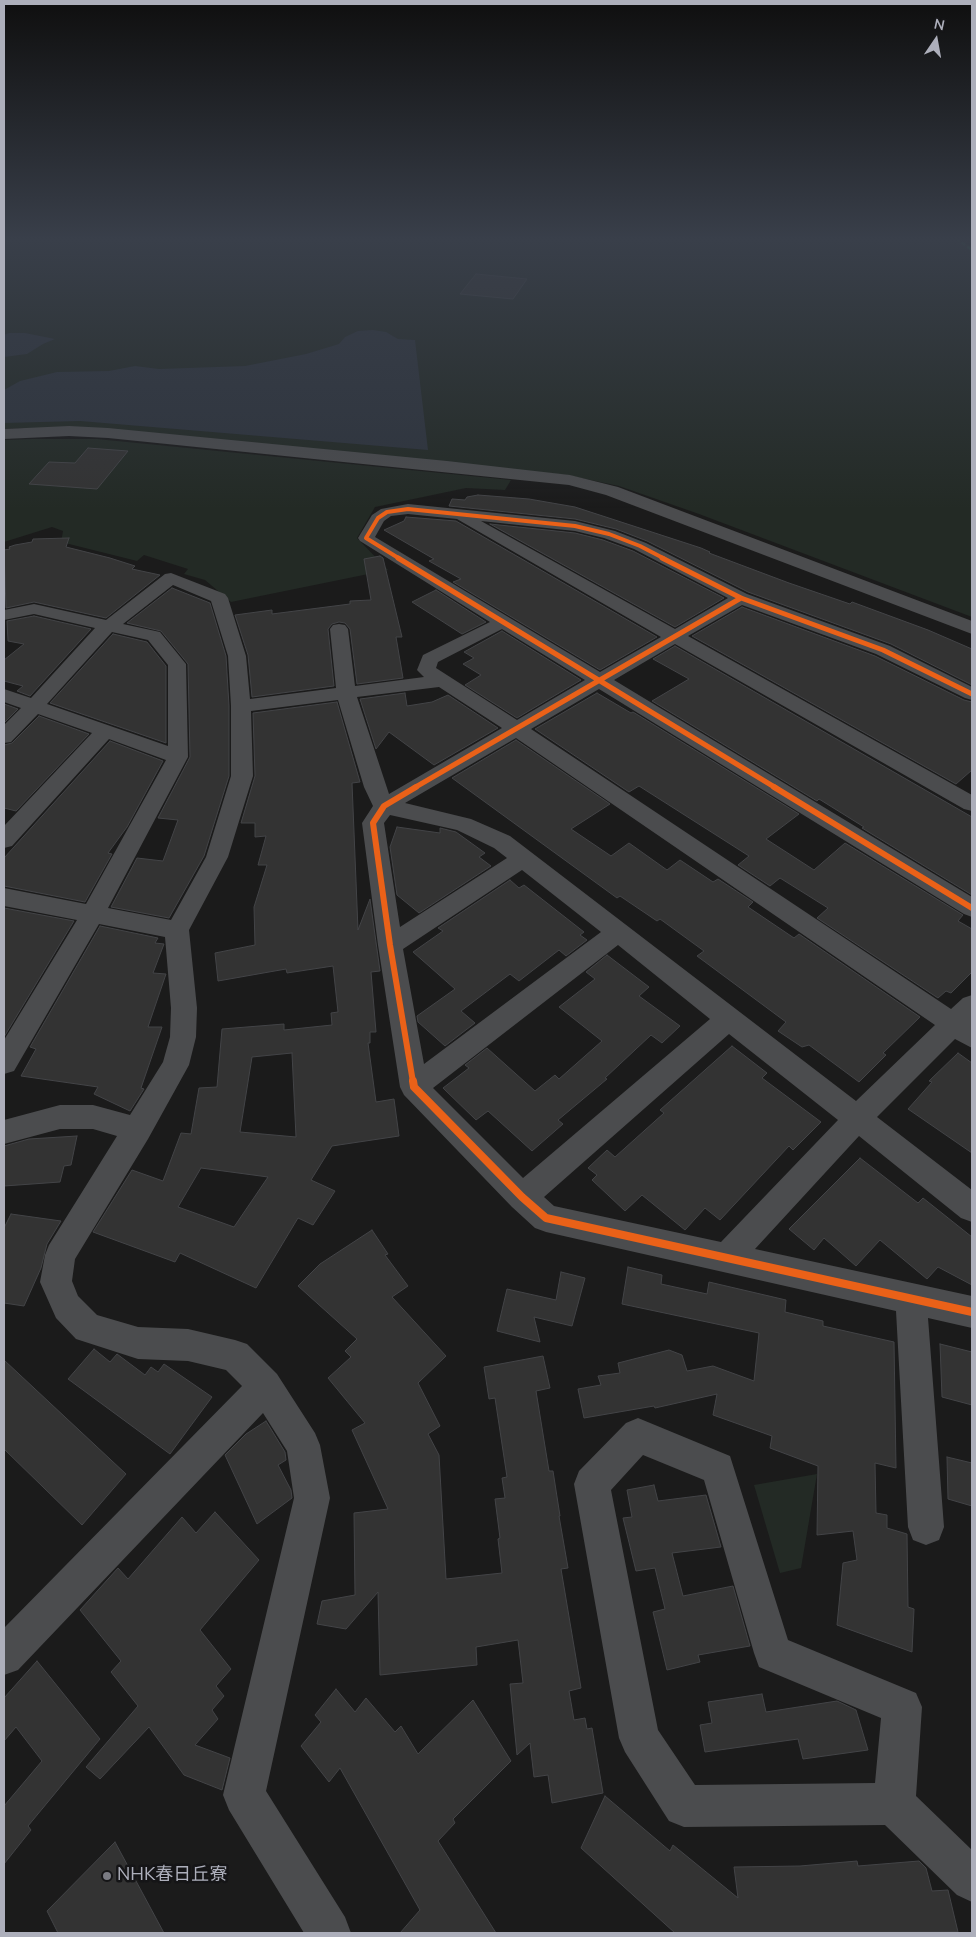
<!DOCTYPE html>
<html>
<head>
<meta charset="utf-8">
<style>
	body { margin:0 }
	#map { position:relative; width:976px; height:1937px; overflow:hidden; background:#1b1b1b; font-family:"Nunito Sans",sans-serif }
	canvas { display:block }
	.frame { position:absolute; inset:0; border:5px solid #adafbb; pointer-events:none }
	.north { position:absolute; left:911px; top:15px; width:50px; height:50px; -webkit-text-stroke:4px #151517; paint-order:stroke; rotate:12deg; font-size:14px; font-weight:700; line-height:20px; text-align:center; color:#adafbb }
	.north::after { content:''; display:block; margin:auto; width:18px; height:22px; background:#adafbb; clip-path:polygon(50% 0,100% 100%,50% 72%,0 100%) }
</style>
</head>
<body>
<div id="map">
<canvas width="976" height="1937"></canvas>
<div class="frame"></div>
<div class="north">N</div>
</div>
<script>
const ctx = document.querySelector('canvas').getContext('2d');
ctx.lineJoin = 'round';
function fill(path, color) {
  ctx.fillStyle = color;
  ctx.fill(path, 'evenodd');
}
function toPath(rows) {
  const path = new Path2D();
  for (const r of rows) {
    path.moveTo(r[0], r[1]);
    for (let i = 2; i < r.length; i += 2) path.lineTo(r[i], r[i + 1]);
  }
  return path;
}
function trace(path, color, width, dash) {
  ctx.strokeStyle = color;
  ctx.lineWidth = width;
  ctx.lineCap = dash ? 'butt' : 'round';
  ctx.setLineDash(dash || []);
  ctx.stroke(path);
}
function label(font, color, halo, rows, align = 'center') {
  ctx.font = font + ' "Nunito Sans","Noto Sans JP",sans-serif';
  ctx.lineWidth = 5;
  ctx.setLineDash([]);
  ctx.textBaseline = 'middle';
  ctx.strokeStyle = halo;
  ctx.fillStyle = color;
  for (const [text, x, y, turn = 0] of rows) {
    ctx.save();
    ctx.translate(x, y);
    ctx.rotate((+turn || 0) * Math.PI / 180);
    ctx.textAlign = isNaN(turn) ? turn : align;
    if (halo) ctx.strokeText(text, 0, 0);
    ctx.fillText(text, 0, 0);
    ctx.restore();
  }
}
fill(toPath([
	[4,238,950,238,972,246,972,617,699,514,619,486,567,475,24,428,4,429],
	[32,439,97,439,511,480,505,490,466,488,375,507,357,538,388,570,231,602,205,580,184,574,188,569,144,555,137,561,61,542,63,531,52,527,4,542,4,440],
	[817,1474,801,1568,780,1573,754,1485]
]), '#232a25');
fill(toPath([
	[373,330,386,332,398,339,415,340,428,450,80,421,4,423,4,390,20,381,57,372,109,371,135,366,159,369,245,366,306,354,339,344,345,337,358,331],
	[9,333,25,333,55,339,43,344,27,354,4,357,4,335]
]), '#2e343d');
const building = toPath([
	[476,274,527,279,513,299,460,294,476,274],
	[88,448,128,451,97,489,29,484,49,462,75,463,88,448],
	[478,495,529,499,575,507,701,548,710,552,709,553,789,583,850,604,852,602,928,630,972,649,972,685,891,644,748,592,647,541,616,529,575,519,449,506,452,499,465,500,467,497,478,495],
	[406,517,456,521,657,637,600,670,453,582,461,579,429,561,434,559,384,530,404,521,406,517],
	[490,524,575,533,603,540,633,551,724,598,675,627,490,524],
	[69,538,66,547,110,558,135,566,132,569,160,575,106,618,34,602,6,608,4,550,10,549,9,547,15,545,32,542,33,539,69,538],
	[380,556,383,558,402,637,396,637,403,678,357,684,350,629,345,623,339,622,332,624,328,629,334,686,252,697,248,655,235,615,272,610,272,614,350,604,350,601,371,600,364,559,380,556],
	[172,588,210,603,226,656,229,706,229,776,204,856,169,918,111,907,137,858,163,861,178,820,158,818,190,757,188,664,161,631,127,623,172,588],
	[436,590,486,622,462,634,412,602,436,590],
	[742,607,875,656,964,700,972,702,972,770,956,784,692,636,742,607],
	[34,616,91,629,30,696,17,691,23,686,4,681,4,660,24,644,8,641,7,621,34,616],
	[502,631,581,680,517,718,465,685,481,675,463,664,474,658,464,652,502,631],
	[113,634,147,642,166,666,166,743,50,703,113,634],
	[675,646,972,817,972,895,862,828,864,827,819,799,817,801,652,701,689,679,653,659,675,646],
	[405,693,407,706,432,702,448,695,498,728,434,765,389,732,376,749,360,699,405,693],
	[597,693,631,713,633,712,799,814,766,839,814,870,845,843,963,915,958,921,972,929,972,972,951,993,946,991,938,998,817,918,828,908,780,878,770,886,738,865,749,856,639,786,629,792,535,729,597,693],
	[337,702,360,782,352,783,358,930,370,899,380,971,371,972,376,1032,370,1032,370,1043,368,1043,376,1102,394,1099,399,1136,332,1146,311,1180,335,1191,313,1225,298,1218,256,1288,180,1253,175,1262,93,1232,132,1170,163,1181,181,1133,191,1134,199,1088,217,1087,222,1029,284,1024,284,1030,332,1025,331,1013,338,1012,333,966,287,973,286,969,218,981,215,953,255,945,254,907,267,865,258,865,266,836,255,837,255,823,241,823,255,776,253,713,337,702],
	[292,1053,296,1137,240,1132,252,1057,292,1053],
	[201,1168,268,1177,234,1227,178,1207,201,1168],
	[4,704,18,709,4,723,4,704],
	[39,716,89,734,16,811,4,808,4,745,12,743,39,716],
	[516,740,610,804,571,829,611,856,629,843,667,870,680,860,713,882,718,879,753,902,748,907,794,938,799,934,920,1017,883,1053,886,1055,859,1082,809,1045,802,1047,778,1031,786,1022,697,956,704,951,660,919,657,921,620,896,617,898,452,778,516,740],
	[110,741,163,761,127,827,108,853,112,854,85,902,4,886,4,858,110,741],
	[397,827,440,833,440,828,456,832,485,853,479,857,491,866,419,913,397,895,390,847,397,827],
	[510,880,519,888,524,885,584,932,580,935,587,940,566,956,559,950,519,981,510,974,461,1011,475,1023,445,1046,418,1022,417,1016,455,989,413,952,443,931,438,928,510,880],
	[4,908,74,921,4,1037,4,908],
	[100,926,158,938,155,943,164,944,153,973,166,974,148,1027,162,1027,141,1088,144,1089,130,1111,94,1094,98,1087,21,1076,36,1049,30,1047,100,926],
	[607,955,649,987,639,996,680,1026,662,1043,651,1035,605,1078,607,1079,558,1120,563,1124,532,1151,488,1111,476,1120,443,1088,469,1068,465,1065,487,1048,535,1091,555,1075,559,1079,602,1041,559,1007,595,979,586,972,607,955],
	[732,1046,767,1073,762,1078,821,1122,793,1150,789,1146,720,1220,705,1208,685,1230,642,1195,625,1211,592,1180,597,1175,588,1168,607,1150,615,1157,664,1113,660,1110,732,1046],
	[958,1053,972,1063,972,1153,908,1109,932,1082,929,1081,958,1053],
	[77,1136,71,1165,64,1166,60,1182,4,1186,4,1146,29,1139,77,1136],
	[860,1158,918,1203,923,1198,972,1237,972,1285,938,1267,927,1279,880,1240,856,1266,824,1238,814,1250,789,1229,860,1158],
	[11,1214,61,1221,47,1244,41,1268,24,1306,4,1303,4,1228,11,1214],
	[372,1230,388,1254,385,1255,408,1286,392,1297,446,1356,418,1383,440,1426,428,1434,439,1455,446,1579,502,1573,498,1539,500,1538,495,1499,505,1498,502,1478,507,1477,495,1398,489,1399,484,1367,543,1356,550,1388,536,1391,549,1471,553,1471,560,1516,559,1516,568,1568,561,1569,581,1688,569,1691,574,1720,585,1718,587,1729,592,1728,603,1793,552,1803,548,1775,534,1777,530,1743,517,1755,510,1684,523,1683,518,1640,476,1647,477,1665,380,1675,378,1592,346,1629,317,1624,322,1601,355,1595,354,1513,388,1509,352,1430,365,1423,328,1378,351,1357,345,1351,357,1339,298,1286,320,1264,372,1230],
	[628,1267,662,1275,661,1284,707,1294,709,1282,786,1300,785,1312,823,1321,823,1326,894,1342,896,1468,875,1463,876,1513,887,1515,887,1528,907,1534,908,1607,914,1609,912,1652,837,1625,843,1563,857,1560,853,1531,817,1535,818,1466,770,1448,772,1436,713,1415,717,1394,655,1408,654,1406,584,1418,578,1389,601,1385,598,1376,620,1373,618,1363,669,1350,682,1355,687,1371,713,1366,754,1381,759,1333,622,1304,628,1267],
	[561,1272,585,1278,572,1326,534,1317,540,1342,497,1331,507,1289,556,1300,561,1272],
	[940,1344,972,1352,972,1405,942,1397,940,1344],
	[94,1349,110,1362,117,1354,145,1375,151,1367,158,1372,164,1364,212,1397,170,1454,68,1379,94,1349],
	[4,1360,126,1474,82,1525,4,1449,4,1360],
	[266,1421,285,1452,286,1460,278,1465,291,1490,292,1498,257,1524,225,1455,246,1434,266,1421],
	[947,1457,972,1463,972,1506,948,1499,947,1457],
	[654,1485,658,1501,706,1495,721,1547,672,1553,683,1596,733,1586,750,1646,698,1655,700,1662,667,1670,653,1612,665,1609,655,1568,636,1571,623,1518,632,1517,627,1490,654,1485],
	[215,1512,259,1560,200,1630,231,1669,216,1686,224,1696,212,1710,218,1719,195,1745,230,1758,222,1790,184,1775,149,1727,100,1779,86,1767,138,1706,111,1672,121,1661,80,1610,118,1568,128,1579,182,1517,196,1533,215,1512],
	[37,1661,100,1739,28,1826,31,1830,4,1864,4,1806,42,1761,16,1727,4,1741,4,1698,37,1661],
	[336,1689,355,1712,366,1698,395,1732,401,1726,418,1754,473,1700,511,1761,453,1819,455,1823,438,1841,496,1933,400,1933,420,1910,340,1768,329,1782,301,1746,321,1722,315,1715,336,1689],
	[762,1694,766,1712,837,1701,856,1710,868,1750,803,1759,798,1739,705,1752,700,1725,712,1723,708,1702,762,1694],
	[605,1796,670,1851,673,1845,738,1898,734,1867,800,1866,857,1861,858,1866,919,1861,926,1868,932,1891,948,1890,958,1932,675,1933,581,1848,605,1796],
	[115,1842,164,1933,58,1933,47,1911,115,1842]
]);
fill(building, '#333');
trace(building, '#434447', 1);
fill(toPath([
	[408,504,575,521,615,531,646,543,747,594,890,646,972,687,972,700,965,698,876,654,742,605,688,636,972,795,972,811,964,809,675,644,614,680,972,897,972,917,964,914,599,689,531,729,951,1009,963,998,972,995,972,1048,955,1039,877,1117,972,1190,972,1222,961,1218,859,1136,755,1249,972,1296,972,1328,928,1318,944,1527,939,1540,926,1545,913,1540,908,1527,896,1311,546,1232,535,1228,512,1207,404,1095,400,1087,378,945,362,823,373,806,364,787,338,700,251,711,253,776,228,857,189,930,197,1008,196,1037,189,1065,148,1139,75,1259,72,1281,78,1296,97,1315,138,1327,188,1329,235,1340,247,1344,277,1374,315,1433,320,1445,330,1498,266,1791,345,1917,351,1933,304,1933,229,1810,223,1795,294,1498,287,1451,263,1413,18,1670,4,1675,4,1628,242,1386,226,1370,188,1361,138,1359,76,1339,56,1318,40,1282,45,1255,49,1245,117,1136,93,1129,60,1129,4,1144,4,1120,60,1105,93,1105,130,1115,163,1062,170,1037,171,1008,165,937,99,924,14,1071,4,1074,4,1040,77,920,4,906,4,888,86,904,166,760,109,739,12,846,4,848,4,826,92,733,38,714,11,742,4,743,4,725,21,708,4,702,4,689,31,698,95,628,34,614,4,620,4,610,34,604,106,620,165,574,171,573,225,594,228,598,246,656,250,699,336,688,330,629,333,625,339,624,345,625,348,629,355,686,424,677,417,670,423,655,490,622,360,541,358,538,372,515,381,509,408,504],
	[408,514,457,519,661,637,600,672,375,537,384,521,391,516,408,514],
	[481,521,575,531,604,538,634,549,728,598,675,629,481,521],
	[173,585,211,601,228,656,231,706,231,776,206,857,171,920,108,908,188,757,186,664,160,632,123,624,173,585],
	[502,629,585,680,517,720,436,668,438,662,502,629],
	[112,632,148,640,168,665,168,746,47,704,112,632],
	[439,687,502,728,389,794,357,697,439,687],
	[516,738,935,1025,856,1101,510,836,471,819,405,803,516,738],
	[390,815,457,830,494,848,507,858,400,927,384,823,390,815],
	[522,870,601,932,424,1064,403,949,522,870],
	[618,945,710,1019,523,1178,433,1088,618,945],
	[729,1034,838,1120,721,1242,554,1206,544,1197,729,1034],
	[638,1418,730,1456,788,1640,916,1693,922,1707,916,1796,972,1850,972,1902,957,1895,885,1825,684,1827,669,1821,625,1752,619,1738,574,1484,579,1471,626,1423,638,1418],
	[643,1455,704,1480,754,1653,759,1667,881,1718,875,1783,695,1785,658,1730,611,1490,643,1455]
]), '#4b4c4e');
fill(toPath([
	[69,426,108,428,447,461,570,475,618,487,972,621,972,634,606,495,569,485,108,438,69,436,4,439,4,429,69,426]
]), '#4b4c4e');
trace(toPath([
	[956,238,972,250]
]), '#1a9f57', 2.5, [4.5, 2.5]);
trace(toPath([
	[400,559,366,538,378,518,387,512,408,509,575,526,609,534,640,546,665,559]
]), '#ea6118', 4);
trace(toPath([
	[398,558,776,788],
	[662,558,741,598,883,650,972,694],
	[414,788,741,598]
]), '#ea6118', 5);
trace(toPath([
	[774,787,972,908],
	[413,1082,390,945,373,823,384,806,416,787]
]), '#ea6118', 6);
trace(toPath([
	[413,1081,414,1087,522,1197,546,1218,972,1312]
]), '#ea6118', 8);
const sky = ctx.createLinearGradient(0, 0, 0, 509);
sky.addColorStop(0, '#0f0f0f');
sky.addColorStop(0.47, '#393f4a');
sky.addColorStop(1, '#393f4a00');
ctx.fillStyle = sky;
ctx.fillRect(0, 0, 976, 509);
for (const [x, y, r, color] of [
	[107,1876,5,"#7a7b83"]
]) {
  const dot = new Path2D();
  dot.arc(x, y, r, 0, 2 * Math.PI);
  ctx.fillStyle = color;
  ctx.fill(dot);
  trace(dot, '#151517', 2);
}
label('18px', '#adafbb', '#151517', [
	["NHK春日丘寮",117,1876]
], 'left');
</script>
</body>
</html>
